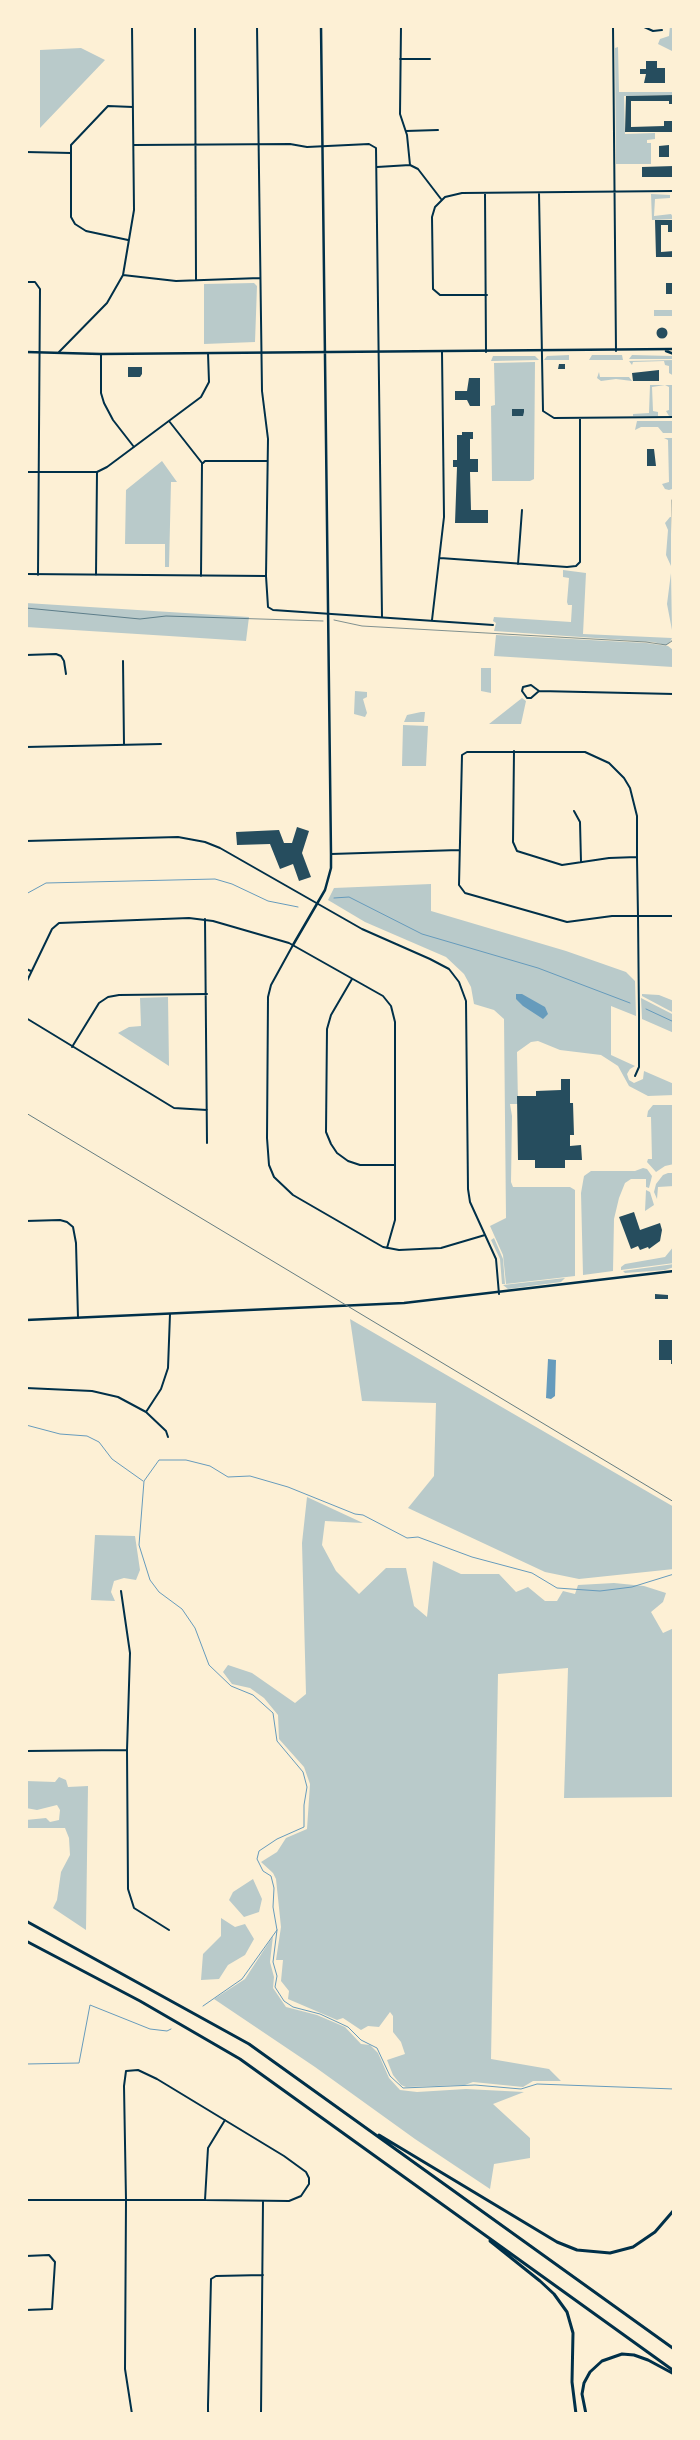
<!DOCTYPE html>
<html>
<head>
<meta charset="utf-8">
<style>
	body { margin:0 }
	#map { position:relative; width:700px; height:2440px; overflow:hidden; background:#fdf0d5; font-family:Mulish,sans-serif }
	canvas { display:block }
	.frame { position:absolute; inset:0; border:28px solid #fdf0d5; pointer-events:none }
</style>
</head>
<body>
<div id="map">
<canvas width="700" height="2440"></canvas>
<div class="frame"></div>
</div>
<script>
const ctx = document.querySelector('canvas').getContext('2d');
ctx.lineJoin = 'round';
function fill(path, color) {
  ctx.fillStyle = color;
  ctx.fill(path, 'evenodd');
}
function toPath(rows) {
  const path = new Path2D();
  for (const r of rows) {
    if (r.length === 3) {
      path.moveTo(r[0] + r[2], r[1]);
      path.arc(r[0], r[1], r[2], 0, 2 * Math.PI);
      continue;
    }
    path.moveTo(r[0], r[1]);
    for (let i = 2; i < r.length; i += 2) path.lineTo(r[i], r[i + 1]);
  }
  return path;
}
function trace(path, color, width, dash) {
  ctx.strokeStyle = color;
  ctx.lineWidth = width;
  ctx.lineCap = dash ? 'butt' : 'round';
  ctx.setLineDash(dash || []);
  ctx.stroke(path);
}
fill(toPath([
	[670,26,674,26,674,52,658,44,660,39,669,36],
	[618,47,619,92,674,92,674,95,624,96,625,134,655,133,655,139,647,140,647,143,651,143,651,164,616,164,615,48],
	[81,48,105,60,40,128,40,50],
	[651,194,670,195,670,198,655,199,654,216,671,214,674,219,652,220],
	[254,283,257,286,255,342,204,344,204,284],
	[654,310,674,310,674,316,654,316],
	[569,355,569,360,544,360,547,356],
	[592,355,622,355,623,360,589,360],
	[632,355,672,356,674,359,629,359],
	[493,356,535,356,539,360,491,361],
	[674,360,674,376,669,373,669,366,665,365,664,361,633,362,632,365,629,361],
	[535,362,534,479,530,481,492,481,491,406,495,405,494,363],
	[599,372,600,377,629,377,632,381,616,379,601,381,597,378],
	[650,385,674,385,674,416,669,416,666,411,669,410,669,387,665,385,652,387,653,411,658,412,658,416,633,416,633,414,649,413],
	[637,421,674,421,674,433,663,433,658,427,641,427,635,430],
	[664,438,674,438,672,489,669,490,665,489,662,484,669,482,668,440],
	[162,461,177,482,171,482,169,567,165,567,165,544,125,544,126,490],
	[670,517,671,517,671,566,666,555,668,530,665,523],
	[563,570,586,573,583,634,672,638,670,642,666,645,653,642,494,631,496,623,493,621,494,617,571,622,572,605,568,605,567,602,569,578,563,577],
	[671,573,672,630,667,604],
	[26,603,249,617,246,641,169,636,26,627],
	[496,635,646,643,668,646,673,650,673,667,494,656],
	[481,668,491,668,491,693,481,691],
	[355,691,367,692,367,697,363,699,367,713,365,717,354,714],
	[522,698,526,701,521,724,489,724],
	[421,712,425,712,424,722,404,722,407,715],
	[403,725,428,726,426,766,402,766],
	[431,884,431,911,566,951,626,972,635,981,636,1016,611,1006,611,1055,635,1066,630,1069,627,1074,629,1080,634,1083,643,1079,644,1071,674,1084,674,1095,648,1096,629,1086,618,1066,601,1055,560,1050,538,1041,531,1042,517,1052,518,1104,510,1104,512,1116,511,1182,513,1187,570,1187,575,1190,575,1276,506,1284,503,1255,490,1226,506,1218,504,1019,494,1010,474,1004,471,987,464,974,446,957,365,922,328,900,334,888],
	[642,994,659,995,674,1001,674,1013,642,996],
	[168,997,169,1066,118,1033,129,1027,141,1026,140,998],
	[641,998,674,1015,674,1033,642,1019],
	[653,1105,674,1105,674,1164,665,1166,656,1172,647,1162,648,1159,652,1159,651,1117,647,1117,648,1111],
	[643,1168,647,1169,652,1176,649,1188,646,1187,646,1179,631,1179,625,1183,619,1198,614,1219,613,1271,583,1275,581,1193,584,1176,591,1171,635,1171],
	[668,1173,674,1173,674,1186,658,1187,657,1199,654,1192,656,1184,663,1175],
	[646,1190,650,1192,654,1205,645,1211],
	[494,1238,503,1259,505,1284,502,1284,500,1259,491,1240],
	[674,1246,674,1263,621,1270,621,1267,625,1264,665,1257],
	[674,1264,674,1267,665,1270,625,1273,623,1271],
	[565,1278,561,1282,508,1289,503,1285],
	[350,1319,674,1507,674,1569,579,1579,545,1572,408,1508,434,1476,436,1403,362,1401],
	[307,1497,363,1523,325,1521,322,1545,336,1571,359,1594,386,1568,406,1568,414,1606,427,1617,433,1561,461,1574,499,1574,516,1592,528,1587,545,1601,557,1601,563,1591,575,1594,578,1585,614,1583,644,1586,666,1593,663,1602,651,1612,663,1633,674,1628,674,1797,564,1798,568,1668,498,1674,491,2059,549,2069,561,2081,533,2081,523,2087,473,2082,465,2085,406,2087,401,2085,393,2075,387,2060,405,2054,401,2042,393,2032,393,2016,390,2012,379,2027,368,2026,361,2030,343,2018,337,2020,288,1999,289,1991,281,1981,283,1960,276,1960,281,1927,276,1879,273,1873,261,1862,277,1852,286,1838,307,1829,310,1784,304,1767,279,1739,278,1715,264,1698,250,1688,232,1684,223,1672,228,1665,252,1673,295,1703,306,1694,302,1543],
	[95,1535,135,1536,140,1570,136,1580,124,1578,114,1581,111,1592,115,1601,91,1600],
	[59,1777,66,1780,68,1787,88,1786,86,1930,53,1908,57,1900,61,1872,70,1855,69,1838,65,1828,26,1828,26,1820,46,1818,50,1822,59,1820,60,1810,57,1805,37,1810,26,1808,26,1781,55,1782],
	[253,1879,262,1899,259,1912,244,1917,229,1900,233,1892],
	[221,1918,235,1927,245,1924,254,1939,245,1955,228,1965,219,1979,201,1980,203,1954,221,1936],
	[273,1936,270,1962,274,1977,273,1988,286,2007,317,2015,345,2027,361,2044,370,2045,378,2053,389,2078,400,2090,417,2092,466,2089,524,2092,493,2104,530,2138,530,2158,494,2164,490,2189,415,2139,315,2067,214,1999,245,1979]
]), '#b9caca');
fill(toPath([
	[516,994,522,994,545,1007,548,1014,543,1019,523,1006,516,999],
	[548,1359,556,1360,555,1396,551,1399,546,1398]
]), '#669bbc');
trace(toPath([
	[26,894,46,883,215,879,232,884,268,901,298,907],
	[334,898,349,897,422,934,538,968,630,1003],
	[646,1009,674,1022],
	[26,1425,60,1434,87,1436,99,1442,112,1459,143,1481],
	[674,1574,632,1587,600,1591,557,1588,532,1573,472,1557,418,1537,407,1538,363,1515,355,1514,288,1487,250,1476,228,1477,210,1466,186,1460,159,1460,144,1481,139,1545,150,1580,159,1592,182,1609,195,1628,209,1665,231,1686,253,1695,273,1713,277,1741,303,1772,307,1787,304,1805,304,1827,277,1839,259,1851,257,1859,263,1871,271,1876,274,1888,273,1907,277,1930,273,1962,277,1976,275,1987,284,2001,293,2007,320,2014,348,2027,361,2040,377,2048,390,2076,403,2088,475,2085,521,2089,537,2084,674,2089],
	[203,2006,242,1979,277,1930],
	[26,2064,79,2063,90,2005,150,2029,167,2031,171,2029]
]), '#669bbc', 1);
fill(toPath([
	[646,61,657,61,657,68,665,68,665,83,644,83,646,74,640,74,640,69,646,69],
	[674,95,674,104,669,104,669,101,631,101,631,127,664,126,664,121,672,121,673,132,625,132,626,96],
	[669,145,669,157,659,157,659,146],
	[674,166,674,177,642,177,642,167],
	[655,220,674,220,674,232,668,232,668,225,661,225,661,252,674,251,674,257,656,257],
	[666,283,674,283,674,294,666,294],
	[662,333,5.5],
	[559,364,565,364,565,369,558,369],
	[128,367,142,367,142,374,140,377,128,377],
	[659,370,659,381,633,381,632,373],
	[469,378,480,378,480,406,470,406,467,400,455,400,455,391,467,391],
	[512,409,524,409,524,412,523,416,512,416],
	[462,432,473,432,473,439,470,439,470,459,478,459,478,472,470,472,471,510,488,510,488,523,455,523,457,467,453,467,453,460,457,460,457,435,462,435],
	[647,449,654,449,656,466,647,466],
	[297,827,309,831,302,853,311,877,299,881,293,864,280,869,270,844,237,845,236,832,279,830,284,843,292,843],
	[561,1079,570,1079,570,1103,573,1103,574,1135,570,1135,570,1146,581,1145,582,1160,565,1160,565,1168,535,1168,535,1160,518,1160,517,1096,536,1096,536,1091,561,1090],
	[634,1212,640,1230,660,1223,662,1230,660,1241,649,1249,648,1247,640,1250,638,1246,631,1249,619,1217],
	[655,1294,668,1295,668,1299,655,1299],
	[659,1340,674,1340,674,1364,671,1364,671,1360,659,1360]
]), '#264d5e');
trace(toPath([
	[672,500,674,634],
	[26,608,140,619,166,616,323,621],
	[334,620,362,626,646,642,666,645,672,641,674,635]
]), '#003049', 0.5);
trace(toPath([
	[195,26,196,280],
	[257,26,262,391,268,439,266,576,268,607,273,610,493,625],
	[401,26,400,114,407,135,410,165],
	[613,26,616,351],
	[642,26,653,31,662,30],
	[400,59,430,59],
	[406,131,438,130],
	[134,145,290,144,307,147,369,144,376,148,382,617],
	[26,152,71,153],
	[377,167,410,165,418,169,441,199],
	[485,193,486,352],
	[539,193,543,411,554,418,674,417],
	[128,240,86,231,75,224,71,217,71,145,108,106,133,107],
	[123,275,176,281,260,278],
	[26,282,35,282,40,289,38,575],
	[487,295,440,295,433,289,432,217,435,207,445,197,462,193,674,191],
	[59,352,107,303,123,275,134,210,132,26],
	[101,354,101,393,104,403,113,420,134,447],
	[169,421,202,463,201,576],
	[203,463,205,461,267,461],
	[26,472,96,472],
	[440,558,567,567,576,566,580,562,580,419],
	[518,564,522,510],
	[26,574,266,576],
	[96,575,97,472,107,467,201,397,209,382,208,353],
	[432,620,444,517,442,352],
	[26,655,56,654,61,656,64,661,66,674],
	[123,661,124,745],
	[539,691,531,698,527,698,522,691,523,687,531,685,539,691,674,694],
	[26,747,161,744],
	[514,751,513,842,517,851,562,865,609,858,637,857],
	[574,811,580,822,581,862],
	[26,841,178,837,205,842,220,848,362,929,430,959,449,969,459,982,466,1001,468,1189,470,1202,496,1259,499,1294],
	[331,854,459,850],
	[205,919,207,1143],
	[293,945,271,985,268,997,267,1138,269,1165,274,1177,293,1195,383,1247,399,1250,441,1248,485,1235],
	[26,969,31,971],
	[352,979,331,1015,327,1029,326,1132,331,1144,337,1153,348,1161,360,1165,395,1165],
	[26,983,52,929,59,923,189,918,213,921,289,943,383,996,391,1006,395,1022,395,1220,387,1248],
	[26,1018,174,1108,207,1110],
	[72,1047,99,1003,108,997,119,995,207,994],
	[635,1076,639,1067,639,1013,638,916,637,858,637,816,630,788,624,778,609,763,585,752,467,752,462,755,459,885,465,893,567,922,612,916,674,916],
	[26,1221,60,1220,67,1222,73,1227,76,1243,78,1318],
	[26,1388,92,1391,118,1397,146,1412,166,1431,168,1437],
	[146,1412,161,1389,168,1368,170,1314],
	[121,1591,130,1653,127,1750,128,1889,134,1908,169,1930],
	[26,1751,127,1750],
	[26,2200,205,2200,289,2201,301,2196,309,2184,309,2178,306,2172,284,2156,157,2079,138,2070,126,2071,124,2086,126,2200,125,2369,132,2414],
	[205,2200,208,2148,225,2120],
	[26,2256,49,2255,55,2262,52,2309,26,2310],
	[211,2414,208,2412,208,2405,211,2279,216,2276,263,2275],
	[261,2414,263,2201]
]), '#003049', 2);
trace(toPath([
	[666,351,674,354],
	[26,352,101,354,674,349],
	[293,945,325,890,331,868,331,854,321,26],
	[26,1320,404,1303,674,1271]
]), '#003049', 2.5);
trace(toPath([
	[26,1921,249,2044,674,2349],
	[26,1941,140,2001,240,2059,674,2371],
	[379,2135,557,2242,577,2250,610,2253,633,2247,655,2232,674,2210],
	[490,2241,540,2281,554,2294,567,2312,573,2333,572,2382,576,2414],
	[586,2414,582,2394,584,2383,590,2372,602,2361,622,2354,634,2355,648,2360,674,2374]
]), '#003049', 3);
trace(toPath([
	[26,1113,674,1502]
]), '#657d81', 1);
</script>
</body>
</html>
